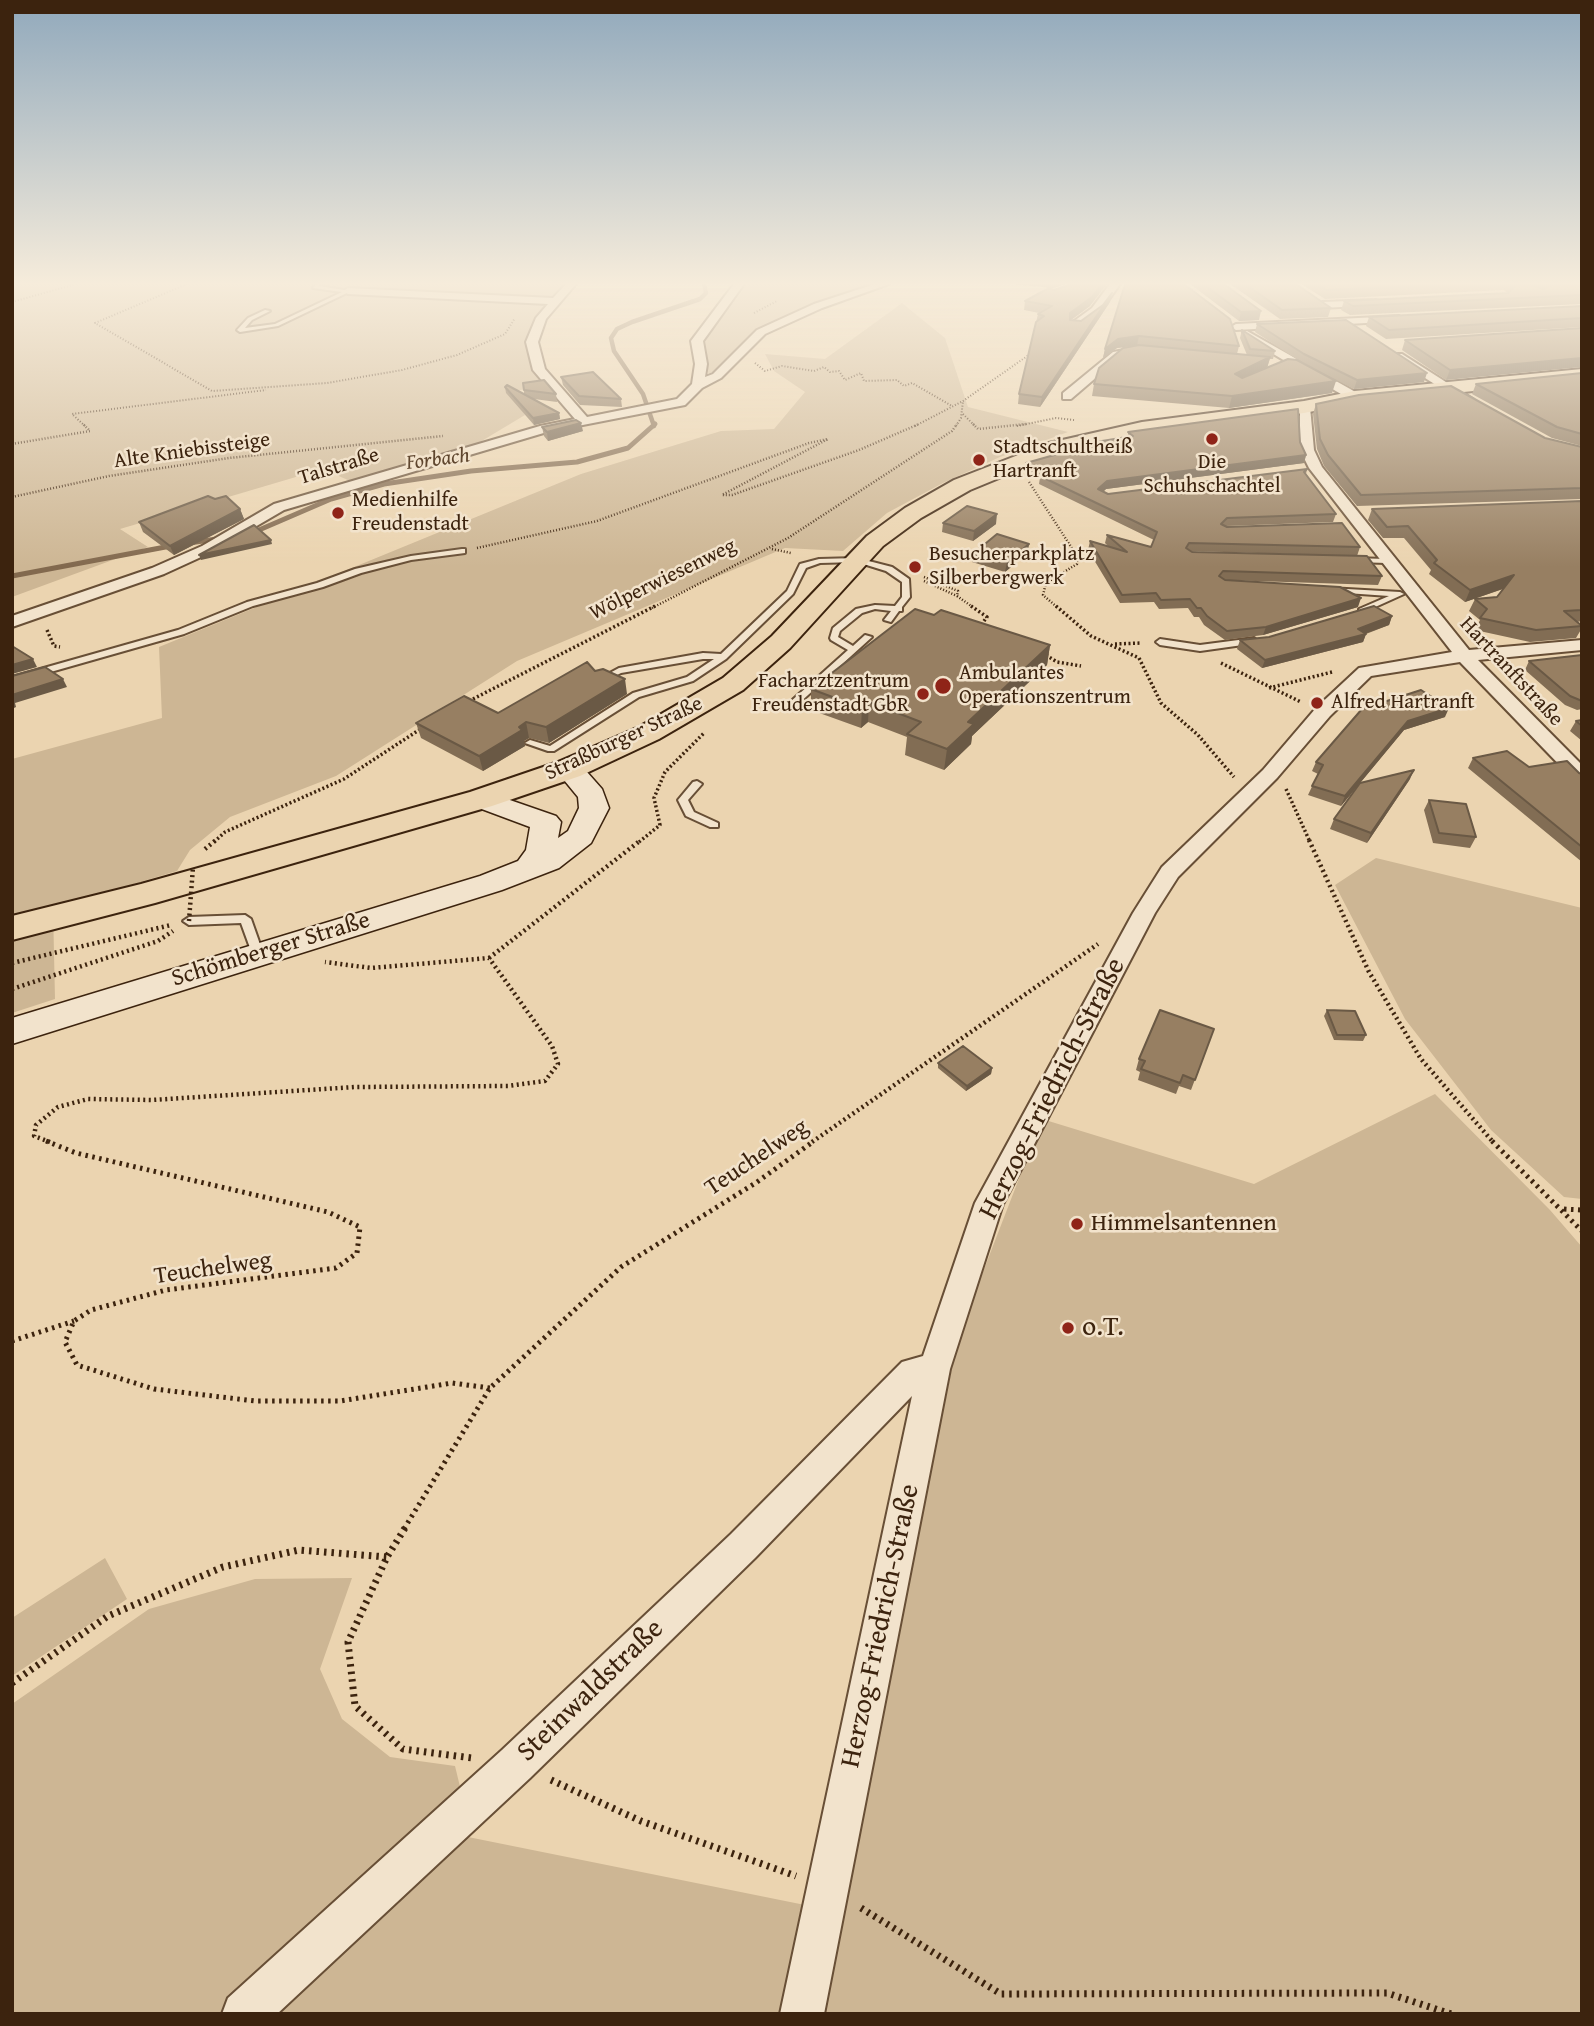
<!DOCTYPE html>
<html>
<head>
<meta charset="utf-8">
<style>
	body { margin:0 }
	#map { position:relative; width:1594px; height:2026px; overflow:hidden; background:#ebd4b0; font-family:"Gentium Book Plus",serif }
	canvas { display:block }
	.frame { position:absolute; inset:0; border:14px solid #3c230e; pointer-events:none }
</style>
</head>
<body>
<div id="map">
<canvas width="1594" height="2026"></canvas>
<div class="frame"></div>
</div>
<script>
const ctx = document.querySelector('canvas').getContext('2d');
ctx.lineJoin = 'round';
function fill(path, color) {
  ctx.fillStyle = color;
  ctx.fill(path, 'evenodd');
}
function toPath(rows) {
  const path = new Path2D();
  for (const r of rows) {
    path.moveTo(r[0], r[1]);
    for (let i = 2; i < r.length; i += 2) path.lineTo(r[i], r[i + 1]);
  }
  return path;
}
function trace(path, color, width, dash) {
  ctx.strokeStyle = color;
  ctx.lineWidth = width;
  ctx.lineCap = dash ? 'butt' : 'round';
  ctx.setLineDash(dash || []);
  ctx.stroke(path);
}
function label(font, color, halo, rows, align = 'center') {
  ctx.font = font + ' "Gentium Book Plus",serif';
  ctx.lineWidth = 5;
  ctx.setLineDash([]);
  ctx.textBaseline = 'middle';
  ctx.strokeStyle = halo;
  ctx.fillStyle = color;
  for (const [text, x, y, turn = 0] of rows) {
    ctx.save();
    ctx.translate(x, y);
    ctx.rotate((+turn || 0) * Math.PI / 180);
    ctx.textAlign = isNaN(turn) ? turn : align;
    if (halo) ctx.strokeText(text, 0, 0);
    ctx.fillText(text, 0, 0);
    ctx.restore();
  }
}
fill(toPath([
	[12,284,574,284,539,324,533,347,553,386,512,391,525,415,470,448,350,481,323,469,120,529,148,547,12,597],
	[747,284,879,284,767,325,747,339,715,374,708,373,704,342],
	[902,303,945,338,968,407,1068,432,1000,457,943,483,887,513,843,551,785,548,517,661,336,776,230,817,190,850,177,871,53,908,55,999,12,1013,12,759,162,718,159,647,581,474,721,431,774,429,805,392,774,371,765,354,825,359],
	[1376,858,1582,908,1582,1199,1564,1197,1491,1130,1405,1019,1335,885],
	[1435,1094,1550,1210,1582,1247,1582,2014,819,2014,959,1334,1042,1119,1254,1184],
	[105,1558,127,1599,12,1676,12,1618],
	[352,1578,320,1669,342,1719,390,1757,455,1766,462,1795,439,1821,222,2014,12,2014,12,1704,149,1609,255,1579],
	[468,1837,805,1905,782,2014,276,2014]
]), '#cdb694');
trace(toPath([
	[654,426,643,394,614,351,611,338,617,329,632,322,700,299,706,293,704,284]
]), '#82694e', 4.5);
trace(toPath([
	[252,533,331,499,384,484,471,471,577,462,628,448,655,424],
	[189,543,224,538],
	[12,576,176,545]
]), '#82694e', 5);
const service = toPath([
	[316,284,320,284,319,286,351,291,278,326,240,332,237,330,248,318,265,310,270,311,252,320,245,328,275,324,342,292,313,288,316,284],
	[462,549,465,549,465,553,411,560,361,573,323,587,253,606,184,634,12,683,12,677,178,630,247,602,317,583,355,569,411,556,462,549],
	[857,558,892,567,909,579,910,597,902,607,902,611,899,611,891,622,884,620,891,611,875,609,862,613,840,631,838,637,853,646,865,635,872,637,797,705,791,705,789,703,848,650,831,640,830,638,833,628,856,609,875,605,895,606,902,597,902,582,886,571,857,562,820,563,806,568,793,594,726,659,693,681,639,697,554,751,548,751,525,743,530,740,550,746,633,693,687,677,714,659,703,659,621,673,599,684,595,681,619,668,703,653,721,654,787,591,800,564,819,559,857,558],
	[1351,558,1387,559,1391,561,1387,563,1354,562,1351,562,1351,558],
	[1329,588,1400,592,1404,594,1362,613,1359,613,1359,609,1389,596,1332,592,1329,592,1329,588],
	[1254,638,1258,641,1257,643,1200,651,1160,645,1156,642,1160,639,1200,645,1254,638],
	[697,781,702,784,688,800,694,812,718,823,718,827,710,827,686,816,678,800,693,782,697,781],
	[245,915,251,919,263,953,261,956,253,956,241,923,189,925,183,921,189,917,245,915]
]);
const minor = toPath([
	[566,284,576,284,546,319,538,342,545,369,587,417,677,399,692,384,695,364,691,341,734,284,744,284,703,341,707,364,705,377,713,374,757,330,814,304,875,284,889,284,822,308,765,334,721,378,702,388,685,405,547,432,284,510,212,552,164,574,12,627,12,616,152,568,202,546,274,504,540,426,575,419,533,370,526,342,536,318,548,304,348,294,343,291,348,288,553,298,566,284],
	[1110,284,1120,284,1100,312,1078,328,1070,328,1070,324,1092,308,1110,284],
	[1375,300,1379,301,1379,305,1322,308,1317,305,1322,302,1375,300],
	[1399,316,1404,319,1403,321,1236,330,1231,327,1236,324,1399,316],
	[1247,331,1359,394,1361,397,1351,400,1243,336,1243,332,1247,331],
	[1125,350,1129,351,1129,355,1120,357,1071,399,1063,399,1063,393,1113,352,1125,350],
	[1394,354,1402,354,1474,400,1464,403,1394,358,1394,354],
	[1300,404,1310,407,1314,450,1322,467,1469,650,1582,640,1582,650,1478,660,1582,765,1582,783,1575,781,1460,662,1371,676,1330,716,1277,778,1178,877,1155,913,1003,1204,950,1369,824,2014,780,2014,912,1396,755,1558,530,1778,277,2014,222,2014,228,1998,502,1750,731,1534,902,1362,923,1356,975,1203,1133,913,1162,867,1263,770,1316,708,1359,668,1452,652,1309,468,1300,450,1300,404]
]);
const secondary = toPath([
	[569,761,579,763,602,789,609,808,591,843,559,868,502,890,12,1044,12,1018,480,876,518,861,526,850,530,827,471,805,467,799,471,793,481,790,556,816,561,822,558,838,568,831,579,808,578,797,555,769,559,763,569,761]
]);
const primary = toPath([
	[1582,369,1582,380,1355,403,1304,413,1142,434,1062,452,970,490,921,518,883,546,790,648,743,690,659,739,580,776,492,806,155,903,12,940,12,916,141,884,470,792,558,762,639,727,723,678,772,636,867,536,905,508,954,480,1049,443,1142,422,1304,401,1355,391,1582,369]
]);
trace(service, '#684f36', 4);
trace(minor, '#684f36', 4);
trace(secondary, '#3c230e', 3);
trace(primary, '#3c230e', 4);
trace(toPath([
	[187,284,95,323,212,391,327,383,402,370,457,355,505,334,515,318],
	[12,302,76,284],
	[754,313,777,301],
	[755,363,765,371,782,366,814,371,824,367,830,372,839,371,845,380,861,373,864,381,897,380,904,386,912,383,952,406],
	[963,414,975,426],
	[85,426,72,414,266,390],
	[915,426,963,401,1033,352],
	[956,426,961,418,963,401],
	[1017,426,1056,418,1074,420]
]), '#3c230e', 2, [1, 2]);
trace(toPath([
	[973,424,978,429,1026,424],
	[12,444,90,431,83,424],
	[1029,482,1077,556,1077,564,1046,583,1043,595,1058,608],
	[12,497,109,476,229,458,443,436],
	[477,548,597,521,809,443,828,439,722,495,732,495,859,450,919,424],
	[772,549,791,553],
	[924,577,958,591,957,596,974,608],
	[924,581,957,596],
	[652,608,788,538,952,431,957,424]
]), '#3c230e', 2.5, [1, 2]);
trace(toPath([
	[971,606,987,617,981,625,984,626],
	[1056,606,1091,636,1139,658,1161,703,1198,735,1234,777],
	[47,630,54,646,60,647],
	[1115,644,1141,643],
	[1046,655,1057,662,1081,666],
	[1221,663,1301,702],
	[1269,688,1332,672],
	[469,701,655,606],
	[1286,789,1310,842],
	[214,842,225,832,344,779,422,728],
	[639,842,660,825,654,798,665,772,705,732]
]), '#3c230e', 3.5, [2, 2.5]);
trace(toPath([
	[1309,840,1369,972,1421,1059,1493,1142],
	[205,849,216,840],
	[489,958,641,840],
	[12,963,171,925],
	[12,989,158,941,173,931],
	[50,1142,34,1136,36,1125,58,1107,88,1099,152,1100,355,1087,508,1086,545,1081,558,1064,552,1046,489,958,371,968,325,962],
	[812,1142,1098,944]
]), '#3c230e', 4.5, [2, 3.5]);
trace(toPath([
	[46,1141,76,1153,328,1212,360,1227,357,1253,336,1268,166,1290,91,1310,74,1321,65,1342,77,1365,154,1389,255,1401,340,1401,452,1383,490,1388],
	[1492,1141,1582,1231],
	[1564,1209,1582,1210],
	[12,1341,74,1321],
	[404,1529,490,1388,621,1267,757,1182,814,1141]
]), '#3c230e', 5, [2.5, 4.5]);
trace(toPath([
	[405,1528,387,1557,348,1642,355,1706,403,1749,472,1758],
	[12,1683,108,1616,223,1567,299,1550,387,1557],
	[551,1780,641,1821,796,1876],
	[861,1908,1001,1994,1387,1993,1451,2014]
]), '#3c230e', 7, [2.5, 5]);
fill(service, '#f2e3cc');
fill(minor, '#f2e3cc');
fill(secondary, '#f2e3cc');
fill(primary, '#ebd4b0');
trace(toPath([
	[189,921,193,867]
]), '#3c230e', 4.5, [2, 3.5]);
fill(toPath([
	[1011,284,1066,284,1053,288],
	[1125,284,1239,346,1237,354,1247,355,1240,338,1242,330,1275,351,1273,359,1270,359,1267,367,1332,393,1229,408,1092,396,1094,384,1134,346,1117,348,1103,358,1105,349],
	[1190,284,1224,284,1259,320,1239,321],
	[1230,284,1296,284,1331,308,1328,317,1280,319],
	[1301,284,1582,284,1582,304,1350,315,1341,310,1344,301,1507,293,1504,290,1325,299],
	[1054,290,1090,306,1070,321,1081,321,1110,302,1040,407,1018,404,1019,394,1038,314,1039,313,1024,310,1025,301],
	[1582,306,1582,327,1386,339,1366,326,1369,317],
	[1257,324,1424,382,1354,389,1301,362,1255,332],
	[1582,328,1446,380,1402,350,1405,340],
	[1582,373,1582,446,1552,438,1472,394,1476,384],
	[561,377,621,399,622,407,580,405,563,385],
	[505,387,524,394,524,390,556,394,557,402,534,399,559,413,560,419,534,425,506,393],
	[1316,404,1545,438,1582,447,1582,499,1357,506,1324,466,1317,449,1313,414],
	[542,427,583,431,548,441,544,436],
	[1128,432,1300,442,1306,455,1304,463,1106,489,1103,492,1108,494,1307,469,1306,474,1336,514,1333,522,1226,526,1360,547,1357,556,1191,551,1382,576,1378,585,1225,580,1358,607,1263,635,1225,640,1204,625,1199,617,1194,617,1188,608,1159,609,1154,602,1120,603,1088,550,1090,541,1109,547,1105,543,1107,535,1151,547,1154,540,1039,484,1040,477,1025,471,1026,463,1070,451,1071,446,1128,437],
	[1582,501,1582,621,1577,622,1582,625,1582,628,1576,638,1530,642,1475,630,1480,620,1469,611,1475,599,1497,597,1503,589,1465,602,1429,574,1431,570,1404,538,1383,538,1368,520,1372,509],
	[240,509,244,519,174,555,143,532,139,522],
	[943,523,996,524,973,541,942,532],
	[974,553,1028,553,1005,572,972,562],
	[934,615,1050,645,1047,665,972,736,971,744,944,770,905,755,907,737,868,722,861,728,811,710,811,689],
	[1392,616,1389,625,1366,634,1363,642,1262,668,1237,649,1240,640,1269,637],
	[1582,655,1582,709,1577,710,1565,705,1525,670,1529,661],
	[595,671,627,694,549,743,529,738,524,741,525,746,483,771,421,738,416,723,498,713],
	[1362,709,1445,717,1404,730,1341,806,1308,795,1318,774,1312,771,1316,762],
	[1582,720,1582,741,1570,731,1576,721],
	[1473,758,1582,774,1582,862,1468,768],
	[1410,779,1367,843,1330,829,1334,819],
	[1429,800,1476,837,1470,848,1433,843,1424,810],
	[1327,1010,1366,1035,1363,1041,1334,1040,1324,1016],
	[1214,1029,1191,1090,1179,1086,1176,1094,1138,1080,1140,1072,1136,1070,1139,1059],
	[938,1063,992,1068,991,1074,966,1091,938,1068]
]), '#826d54');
fill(toPath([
	[1054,284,1066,284,1053,288],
	[1102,284,1107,284,1090,306,1068,322,1070,313],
	[1112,293,1110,302,1040,407,1042,397],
	[1261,311,1259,320,1239,321,1241,312],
	[1139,336,1137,345,1117,348,1103,358,1105,349,1118,339],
	[1270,357,1267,369,1231,386,1235,374],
	[1582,358,1582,367,1446,380,1450,370],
	[1427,373,1424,382,1354,389,1357,380],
	[1336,381,1332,393,1229,408,1232,396],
	[559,413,560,419,534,425,533,418],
	[581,423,583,431,548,441,547,432],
	[1306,455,1304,463,1106,489,1097,497,1098,489,1107,481],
	[240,509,244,519,174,555,170,546],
	[997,514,996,524,973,541,974,531],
	[271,540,272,544,201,560,199,555],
	[1029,544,1028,553,1005,572,1007,562],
	[1514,575,1508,587,1465,602,1470,590],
	[1361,598,1358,607,1263,635,1266,627],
	[1392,616,1389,625,1364,634,1366,634,1363,642,1262,668,1265,660,1358,629],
	[1050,645,1047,665,972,736,971,744,944,770,947,749,968,722],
	[33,659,37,667,12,674,12,665],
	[63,679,67,687,15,703,16,707,12,709,12,695],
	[625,679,627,694,549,743,546,727],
	[869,702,868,722,861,728,862,708],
	[1449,708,1445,717,1404,730,1341,806,1345,796,1408,721],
	[526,722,529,738,524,741,525,746,483,771,479,756],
	[1414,770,1410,779,1367,843,1371,833],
	[992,1068,991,1074,966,1091,967,1086]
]), '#6a5945');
const building = toPath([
	[1072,284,1102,284,1092,297,1070,313,1070,320,1081,321,1103,305,1112,293,1042,397,1019,394,1036,322,1044,316,1038,314,1052,306,1025,301,1049,288,1054,290,1072,284],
	[1125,284,1184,284,1230,319,1239,346,1139,336,1118,339,1105,349,1125,284],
	[1203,284,1224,284,1261,311,1241,312,1203,284],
	[1245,284,1296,284,1331,308,1282,310,1245,284],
	[1317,284,1464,284,1327,290,1317,284],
	[1511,284,1531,284,1543,289,1551,285,1548,284,1582,284,1582,295,1353,306,1344,301,1508,293,1515,286,1511,284],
	[1582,306,1582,318,1389,330,1369,317,1582,306],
	[1346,320,1427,373,1357,380,1304,354,1257,324,1346,320],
	[1582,328,1582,358,1450,370,1405,340,1582,328],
	[1242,330,1275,351,1250,349,1242,330],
	[1139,345,1270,357,1235,374,1242,378,1288,359,1297,360,1336,381,1232,396,1094,384,1099,368,1123,348,1139,345],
	[593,372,621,399,579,396,561,377,593,372],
	[1582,373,1582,434,1557,427,1476,384,1582,373],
	[544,380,556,394,524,390,523,383,544,380],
	[507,385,559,413,533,418,505,387,507,385],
	[1451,386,1545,438,1582,447,1582,488,1361,495,1328,455,1320,439,1316,404,1359,395,1451,386],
	[1298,409,1300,442,1306,455,1107,481,1098,489,1108,494,1307,469,1304,472,1336,514,1227,518,1221,524,1227,527,1342,523,1360,547,1189,543,1186,548,1192,552,1367,556,1382,576,1223,571,1219,576,1225,580,1340,587,1361,598,1266,627,1227,631,1207,616,1201,608,1197,608,1190,599,1161,600,1156,593,1122,595,1090,541,1127,552,1107,535,1151,547,1157,532,1040,476,1052,473,1026,463,1072,450,1071,446,1133,436,1128,432,1298,409],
	[576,420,581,423,547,432,542,427,576,420],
	[208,496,215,499,226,496,240,509,170,546,139,522,208,496],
	[1582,501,1582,610,1564,611,1582,626,1536,630,1480,618,1487,609,1475,599,1497,597,1514,575,1470,590,1434,563,1437,560,1408,526,1387,527,1372,509,1582,501],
	[967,506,997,514,974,531,943,523,967,506],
	[254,525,271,540,199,555,254,525],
	[997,534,1029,544,1007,562,974,553,997,534],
	[1374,606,1392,616,1358,629,1366,634,1265,660,1240,640,1269,637,1374,606],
	[915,609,934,615,941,610,1050,645,968,722,974,724,947,749,907,734,921,722,869,702,862,708,811,689,915,609],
	[12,646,33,659,12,665,12,646],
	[1582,655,1582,701,1570,696,1529,661,1582,655],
	[587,662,595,671,603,669,625,679,546,727,526,722,519,727,522,730,479,756,416,723,464,696,498,713,587,662],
	[45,667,63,679,12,695,12,676,45,667],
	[1421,690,1449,708,1408,721,1345,796,1312,786,1323,765,1316,762,1362,709,1421,690],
	[1582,720,1582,726,1576,721,1582,720],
	[1507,751,1529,767,1567,761,1579,773,1582,774,1582,847,1473,758,1507,751],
	[1414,770,1371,833,1334,819,1360,783,1414,770],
	[1429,800,1466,804,1476,837,1439,833,1429,800],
	[1160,1010,1214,1029,1195,1080,1183,1075,1180,1083,1141,1069,1145,1061,1139,1059,1160,1010],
	[1327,1010,1355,1011,1366,1035,1337,1035,1327,1010],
	[963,1046,992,1068,967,1086,938,1063,963,1046]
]);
fill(building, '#977f62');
trace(building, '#6a5945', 2);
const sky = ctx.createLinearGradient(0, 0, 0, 567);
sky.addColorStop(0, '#91a9bc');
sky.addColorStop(0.5, '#f6ecdb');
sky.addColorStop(1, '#f6ecdb00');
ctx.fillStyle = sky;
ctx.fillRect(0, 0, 1594, 567);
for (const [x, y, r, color] of [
	[1212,439,7,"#8f2418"],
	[979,460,7,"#8f2418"],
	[338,513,7,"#8f2418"],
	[915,567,7,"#8f2418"],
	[943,686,9,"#8f2418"],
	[923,694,7,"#8f2418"],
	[1317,703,7,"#8f2418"],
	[1077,1224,7,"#8f2418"],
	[1068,1328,7,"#8f2418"]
]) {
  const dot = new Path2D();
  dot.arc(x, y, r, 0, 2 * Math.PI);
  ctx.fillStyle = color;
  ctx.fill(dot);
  trace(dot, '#f2e3cc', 2.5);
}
label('21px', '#3c230e', '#f2e3cc', [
	["Stadtschultheiß",993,448],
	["Hartranft",993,472],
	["Die",1212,463,"center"],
	["Schuhschachtel",1212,487,"center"],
	["Medienhilfe",352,501],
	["Freudenstadt",352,525],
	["Besucherparkplatz",929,555],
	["Silberbergwerk",929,579],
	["Ambulantes",959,674],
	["Operationszentrum",959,698],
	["Facharztzentrum",909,682,"right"],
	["Freudenstadt GbR",909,706,"right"],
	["Alfred Hartranft",1331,703]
], 'left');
label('21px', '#3c230e', '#f2e3cc', [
	["Alte Kniebissteige",192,451,-8],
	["Talstraße",339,467,-17],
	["Wölperwiesenweg",663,580,-26],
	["Hartranftstraße",1511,672,47],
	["Straßburger Straße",624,739,-25]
]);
label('italic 21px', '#5f462e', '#f2e3cc', [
	["Forbach",438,460,-7]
]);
label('24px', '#3c230e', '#f2e3cc', [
	["Schömberger Straße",271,950,-17],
	["Teuchelweg",757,1158,-34],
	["Teuchelweg",213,1269,-8]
]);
label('24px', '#3c230e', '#f2e3cc', [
	["Himmelsantennen",1091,1224]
], 'left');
label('28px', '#3c230e', '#f2e3cc', [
	["Herzog-Friedrich-Straße",1053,1089,-63],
	["Herzog-Friedrich-Straße",881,1626,-78],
	["Steinwaldstraße",591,1691,-44]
]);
label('28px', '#3c230e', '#f2e3cc', [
	["o.T.",1082,1328]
], 'left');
</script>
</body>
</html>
